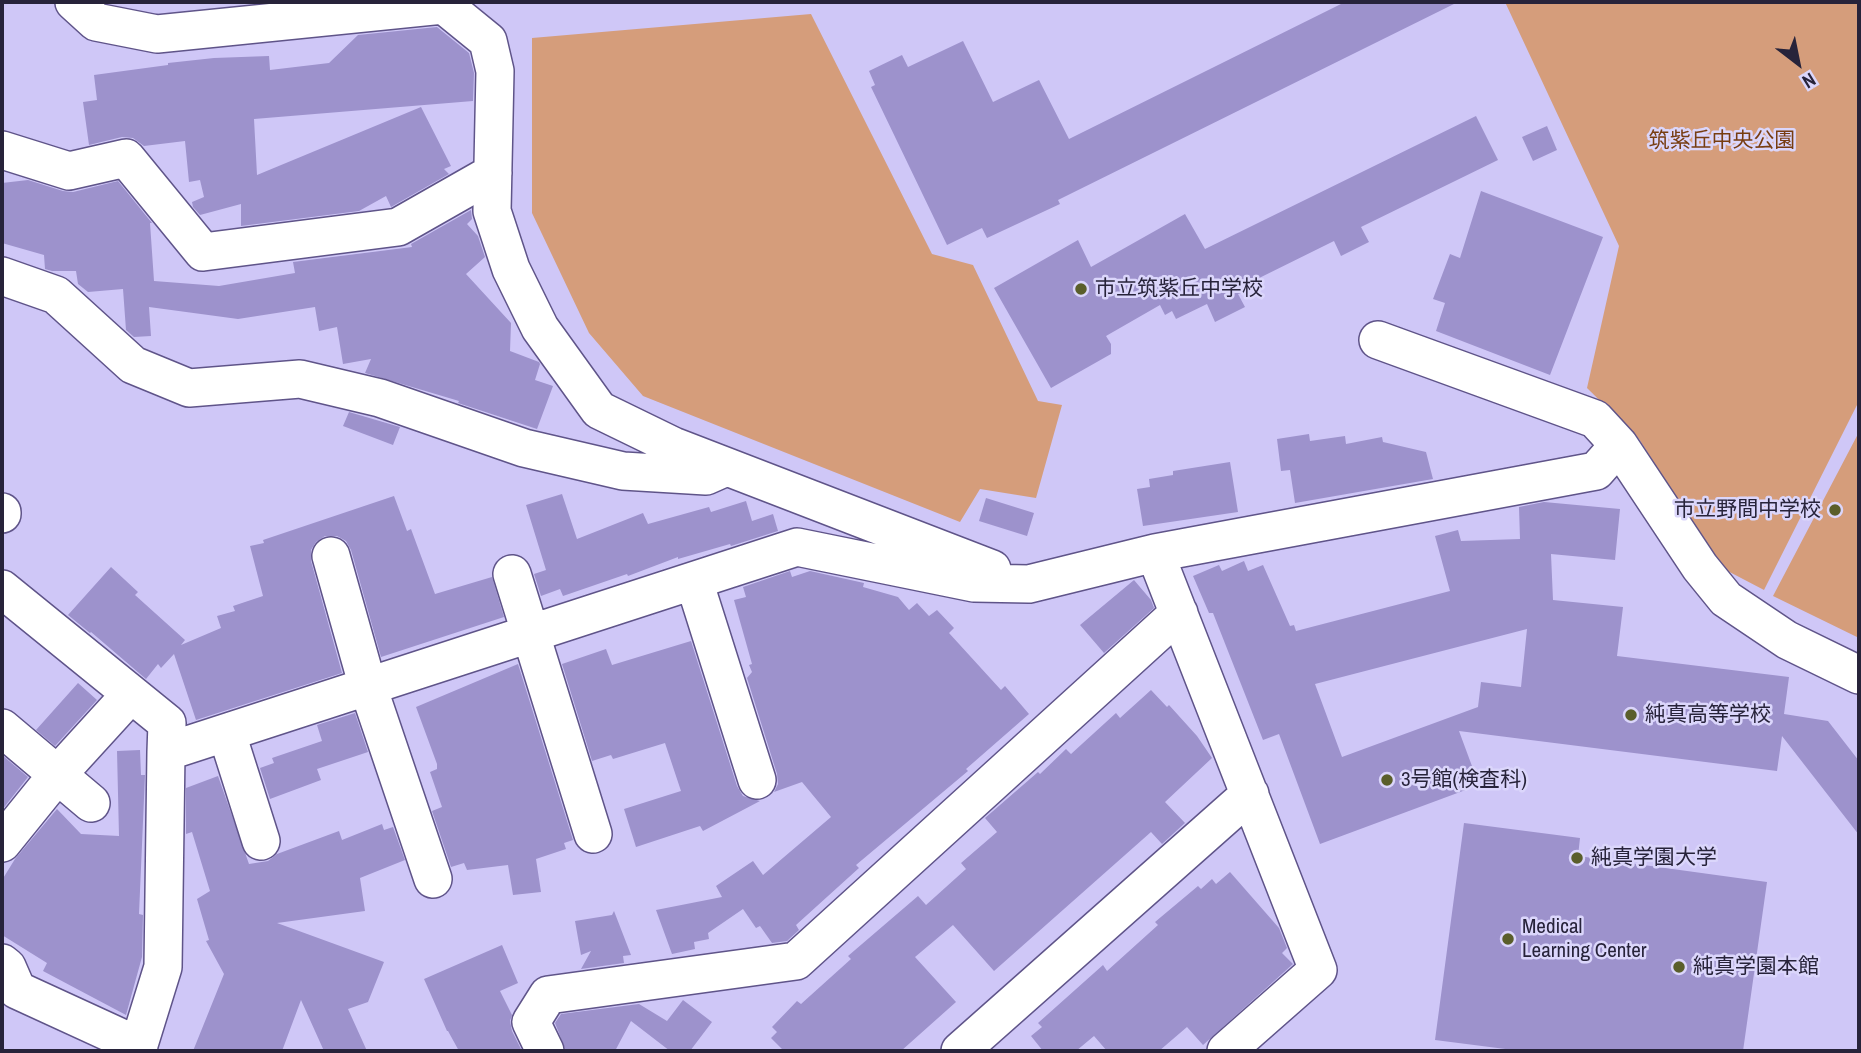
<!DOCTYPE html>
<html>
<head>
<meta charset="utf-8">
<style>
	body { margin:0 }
	#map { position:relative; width:1861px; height:1053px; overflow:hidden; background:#cfc7f7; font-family:"Archivo Narrow",sans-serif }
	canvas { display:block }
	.frame { position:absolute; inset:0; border:4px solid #27233a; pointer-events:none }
	.north { position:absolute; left:1763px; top:28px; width:70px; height:70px; -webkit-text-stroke:5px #dbd6fb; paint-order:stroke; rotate:148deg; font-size:19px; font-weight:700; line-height:28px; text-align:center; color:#27233a }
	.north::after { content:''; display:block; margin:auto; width:24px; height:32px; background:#27233a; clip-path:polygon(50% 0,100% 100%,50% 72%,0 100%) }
</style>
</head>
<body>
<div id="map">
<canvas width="1861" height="1053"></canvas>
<div class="frame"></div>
<div class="north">N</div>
</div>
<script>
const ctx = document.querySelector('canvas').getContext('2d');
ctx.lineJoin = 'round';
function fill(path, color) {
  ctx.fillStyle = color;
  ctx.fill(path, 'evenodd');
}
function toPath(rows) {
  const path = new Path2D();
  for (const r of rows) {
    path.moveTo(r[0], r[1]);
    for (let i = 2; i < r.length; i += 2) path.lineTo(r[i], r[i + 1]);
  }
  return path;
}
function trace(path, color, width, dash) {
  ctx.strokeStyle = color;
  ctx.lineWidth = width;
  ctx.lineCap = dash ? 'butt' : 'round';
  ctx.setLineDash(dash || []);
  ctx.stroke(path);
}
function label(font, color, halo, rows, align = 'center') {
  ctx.font = font + ' "Archivo Narrow","Noto Sans JP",sans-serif';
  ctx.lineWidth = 5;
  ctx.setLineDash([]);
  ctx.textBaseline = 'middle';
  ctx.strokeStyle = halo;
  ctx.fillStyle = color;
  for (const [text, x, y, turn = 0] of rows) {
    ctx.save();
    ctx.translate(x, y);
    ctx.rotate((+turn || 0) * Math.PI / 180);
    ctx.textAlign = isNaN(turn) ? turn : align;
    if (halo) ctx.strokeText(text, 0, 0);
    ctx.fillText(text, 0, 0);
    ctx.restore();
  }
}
fill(toPath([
	[1505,2,1859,2,1859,401,1764,590,1720,567,1639,439,1587,388,1619,246],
	[811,14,932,254,973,265,1038,401,1062,405,1036,498,980,489,960,522,643,396,589,333,532,213,532,38],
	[1859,432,1859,638,1773,596]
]), '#d59d7b');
fill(toPath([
	[1345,2,1458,2,1058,200,1060,204,987,238,982,228,947,245,871,87,875,85,869,71,902,55,908,67,963,41,993,102,1039,80,1069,139],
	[437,27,469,53,474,73,473,101,254,119,257,175,421,107,451,166,444,169,449,174,391,207,386,196,359,211,241,226,241,204,200,215,193,207,192,202,204,197,200,180,189,182,185,141,144,146,133,138,122,137,89,145,83,102,97,100,94,75,168,65,168,63,214,58,269,56,270,70,329,63,358,35],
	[1476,116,1498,160,1361,227,1369,242,1341,256,1334,241,1241,287,1244,292,1238,294,1245,307,1215,322,1207,304,1176,319,1172,311,1165,315,1160,305,1106,336,1111,344,1111,354,1051,388,994,288,1078,240,1091,267,1185,214,1205,249],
	[1547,126,1557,150,1533,161,1522,137],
	[28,180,63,191,73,192,118,181,152,223,150,223,154,281,219,286,295,273,293,262,412,247,411,244,471,210,472,219,467,224,478,236,485,257,466,274,511,323,510,351,539,362,540,364,535,380,553,386,537,429,458,403,459,401,365,373,371,359,343,364,337,327,319,331,315,307,238,319,149,307,151,336,134,337,126,330,123,289,88,292,78,284,76,271,52,271,45,269,44,255,2,243,2,183],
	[1481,191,1603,237,1550,375,1436,331,1445,303,1433,299,1450,254,1460,258],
	[349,412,400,427,393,445,343,426],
	[1309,434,1310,441,1345,436,1346,444,1382,437,1383,442,1426,452,1433,479,1295,503,1290,470,1281,471,1277,439],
	[1230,462,1238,512,1143,526,1137,489,1150,487,1149,479,1173,475,1173,471],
	[562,494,577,539,643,513,648,524,709,507,711,512,746,501,752,521,773,514,778,531,731,546,730,544,678,559,678,557,628,576,627,574,563,596,560,589,541,596,534,574,546,570,526,505],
	[394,496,407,531,411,529,435,594,492,577,504,617,381,657,351,550,346,541,337,536,325,536,316,542,311,550,311,561,342,673,196,720,174,654,161,668,158,664,146,679,91,632,90,633,68,615,111,567,138,592,135,595,185,640,181,645,221,628,217,616,235,611,233,606,263,596,250,546,264,543,263,540],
	[986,498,1034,513,1027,536,979,521],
	[1544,502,1620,509,1615,560,1551,554,1553,600,1623,607,1617,656,1789,677,1784,714,1828,721,1859,761,1859,835,1782,736,1777,771,1459,731,1479,785,1320,844,1279,734,1263,740,1213,613,1209,613,1193,576,1219,565,1222,571,1244,561,1248,571,1263,565,1290,626,1294,625,1296,631,1450,591,1435,536,1458,530,1461,541,1520,539,1519,507],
	[1527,629,1521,687,1481,682,1478,707,1342,757,1315,684],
	[790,571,792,577,810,571,864,583,863,587,898,597,909,610,917,603,929,616,937,610,954,628,949,633,1001,690,1005,686,1029,714,966,769,968,771,856,865,859,868,796,925,799,930,787,941,772,943,760,926,756,928,743,909,708,933,709,939,694,942,695,949,672,954,656,910,722,897,716,886,753,861,763,875,831,817,802,782,774,792,778,784,777,774,747,678,752,672,749,665,752,664,734,600,746,597,743,587],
	[1134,580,1151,600,1154,608,1104,653,1080,625],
	[691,641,737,786,743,796,760,801,703,831,700,826,636,847,624,809,681,791,665,743,613,759,611,755,592,761,562,664,606,649,612,665],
	[518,664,573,840,564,843,566,849,536,859,541,892,513,895,508,865,467,870,464,863,451,867,432,811,442,807,430,772,437,769,437,764,416,707],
	[78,683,97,700,55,746,36,730],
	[1151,690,1167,707,1169,705,1197,736,1212,758,1165,802,1185,823,1162,844,1151,832,994,971,953,925,915,957,956,1002,901,1051,784,1051,771,1038,777,1032,772,1027,797,1001,801,1004,851,959,848,956,918,896,926,905,966,869,961,863,997,832,985,818,1038,772,1040,774,1066,749,1071,754,1116,713,1120,718],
	[355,713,368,752,317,769,321,780,270,799,260,768,274,763,272,758,322,741,317,725],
	[140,750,141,775,145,775,139,914,143,915,142,957,126,1015,43,971,47,963,2,935,2,880,15,859,57,809,81,834,119,836,117,751],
	[2,755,28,777,2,810],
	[218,776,249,864,268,861,277,854,339,831,342,840,382,824,384,830,393,827,405,860,360,878,365,911,277,923,384,962,368,1002,348,1009,367,1051,324,1051,301,1000,282,1051,193,1051,224,974,206,941,209,940,197,899,210,891,192,832,186,834,186,788],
	[1464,823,1580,838,1578,856,1767,882,1743,1051,1521,1051,1435,1040],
	[1230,872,1279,928,1287,948,1282,953,1293,964,1203,1045,1187,1027,1159,1051,1107,1051,1094,1036,1076,1051,1043,1051,1031,1036,1042,1027,1038,1023,1103,965,1107,971,1158,925,1155,922,1198,886,1201,889,1212,879,1216,884],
	[614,911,631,955,623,956,624,963,581,969,591,951,581,955,575,921,612,915],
	[502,945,518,983,500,991,512,1015,510,1021,512,1031,522,1051,459,1051,448,1031,447,1031,424,979],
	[683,1000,712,1022,690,1051,670,1051,631,1021,615,1051,566,1051,555,1023,561,1014,639,1004,667,1021]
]), '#9d92cc');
const street = toPath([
	[74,2,96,22,157,34,443,5],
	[440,2,488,41,495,71,492,211,511,269,540,328,599,410,673,446,992,569],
	[2,150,69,171,126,158,203,252,398,227,493,173],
	[2,276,56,295,133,365,189,388,300,379,380,398,524,448,623,471,706,476,724,468],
	[1378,340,1595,419,1619,445],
	[2,512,2,514],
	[1155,553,1318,970,1226,1051],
	[331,556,368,687,433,879],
	[512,574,593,834],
	[694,581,757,780],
	[2,589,167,723,166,752],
	[2,728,91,803],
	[227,734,261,841],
	[2,843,57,775,130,695],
	[2,963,7,967,17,990,139,1046],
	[137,1051,163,967,166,752,797,547,974,583,1029,584,1155,553,1596,471,1619,445,1700,567,1726,599,1787,640,1859,675],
	[545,1051,531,1022,548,995,796,961,1179,613],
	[960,1051,1250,794]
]);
trace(street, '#5f5489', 40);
trace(street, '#fff', 37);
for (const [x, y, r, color] of [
	[1081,289,7,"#5a5e2b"],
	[1835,510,7,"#5a5e2b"],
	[1631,715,7,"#5a5e2b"],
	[1387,780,7,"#5a5e2b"],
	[1577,858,7,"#5a5e2b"],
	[1508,939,7,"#5a5e2b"],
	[1679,967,7,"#5a5e2b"]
]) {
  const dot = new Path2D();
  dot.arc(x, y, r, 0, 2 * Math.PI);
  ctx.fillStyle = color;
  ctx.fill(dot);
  trace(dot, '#dbd6fb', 2.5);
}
label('21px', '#773d11', '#dbd6fb', [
	["筑紫丘中央公園",1722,141]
]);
label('21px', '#27233a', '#dbd6fb', [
	["市立筑紫丘中学校",1095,289],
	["市立野間中学校",1821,510,"right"],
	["純真高等学校",1645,715],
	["3号館(検査科)",1401,780],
	["純真学園大学",1591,858],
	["Medical",1522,927],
	["Learning Center",1522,951],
	["純真学園本館",1693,967]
], 'left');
</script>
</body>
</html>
